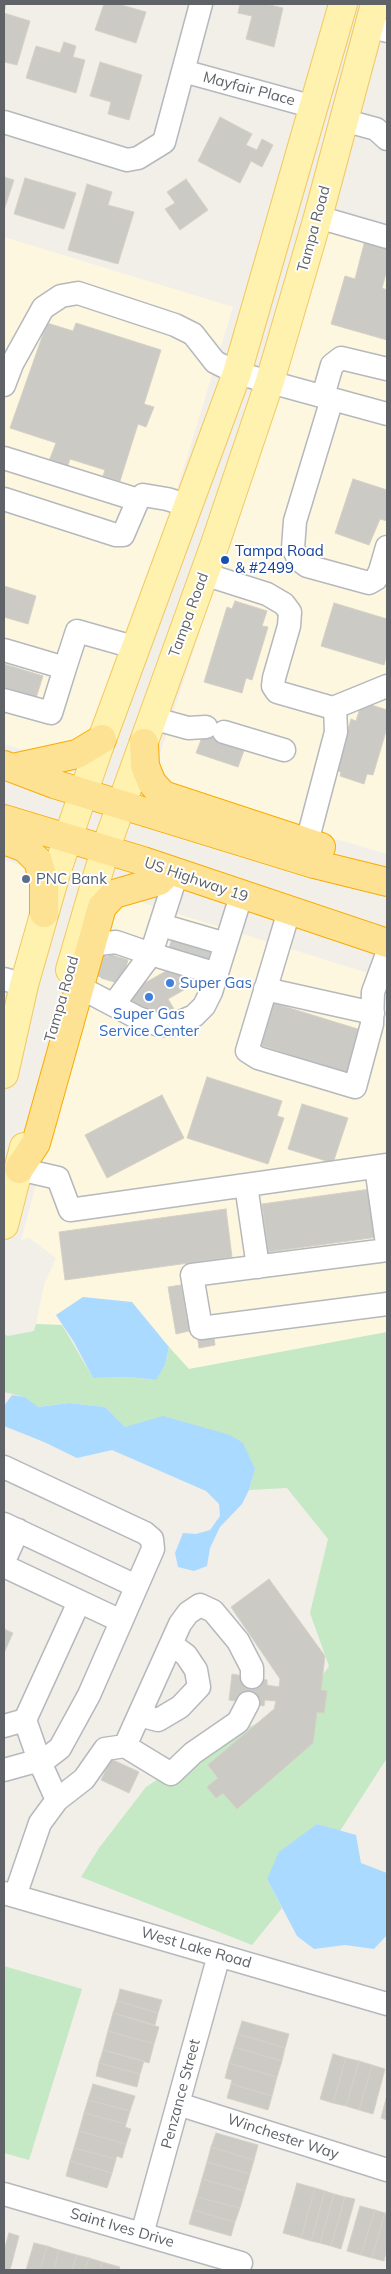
<!DOCTYPE html>
<html>
<head>
<meta charset="utf-8">
<style>
	body { margin:0 }
	#map { position:relative; width:391px; height:2274px; overflow:hidden; background:#f1efe8; font-family:Mulish,sans-serif }
	canvas { display:block }
	.frame { position:absolute; inset:0; border:5px solid #5f6368; pointer-events:none }
</style>
</head>
<body>
<div id="map">
<canvas width="391" height="2274"></canvas>
<div class="frame"></div>
</div>
<script>
const ctx = document.querySelector('canvas').getContext('2d');
ctx.lineJoin = 'round';
function fill(path, color) {
  ctx.fillStyle = color;
  ctx.fill(path, 'evenodd');
}
function toPath(rows) {
  const path = new Path2D();
  for (const r of rows) {
    path.moveTo(r[0], r[1]);
    for (let i = 2; i < r.length; i += 2) path.lineTo(r[i], r[i + 1]);
  }
  return path;
}
function trace(path, color, width, dash) {
  ctx.strokeStyle = color;
  ctx.lineWidth = width;
  ctx.lineCap = dash ? 'butt' : 'round';
  ctx.setLineDash(dash || []);
  ctx.stroke(path);
}
function label(font, color, halo, rows, align = 'center') {
  ctx.font = font + ' Mulish,sans-serif';
  ctx.lineWidth = 4;
  ctx.setLineDash([]);
  ctx.textBaseline = 'middle';
  ctx.strokeStyle = halo;
  ctx.fillStyle = color;
  for (const [text, x, y, turn = 0] of rows) {
    ctx.save();
    ctx.translate(x, y);
    ctx.rotate((+turn || 0) * Math.PI / 180);
    ctx.textAlign = isNaN(turn) ? turn : align;
    if (halo) ctx.strokeText(text, 0, 0);
    ctx.fillText(text, 0, 0);
    ctx.restore();
  }
}
fill(toPath([
	[335,210,387,227,387,854,176,792,156,767],
	[4,237,233,307,136,623,94,734,36,754,4,744],
	[4,860,30,868,34,900,4,1000],
	[130,899,387,979,387,1332,189,1369,153,1330,132,1302,56,1315,62,1325,36,1324,44,1285,56,1258,28,1237,21,1241,62,1086,115,909]
]), '#fef7e0');
fill(toPath([
	[36,1324,62,1325,93,1378,130,1377,155,1380,165,1365,169,1347,189,1369,387,1332,387,1758,340,1831,317,1824,267,1879,282,1908,252,1945,81,1877,99,1848,146,1787,219,1739,301,1706,329,1666,310,1613,328,1539,287,1488,249,1490,255,1469,140,1424,125,1427,105,1407,69,1403,37,1407,25,1397,4,1392,4,1334,8,1336,34,1331],
	[4,1966,82,1989,29,2160,4,2153]
]), '#c5e8c5');
fill(toPath([
	[83,1297,132,1302,169,1347,165,1365,156,1380,130,1377,93,1378,74,1342,56,1315],
	[12,1395,25,1397,38,1407,69,1403,105,1407,125,1427,163,1416,230,1435,243,1443,255,1469,249,1490,242,1504,220,1527,210,1548,207,1566,194,1571,178,1567,175,1553,183,1533,196,1534,210,1530,220,1516,219,1504,206,1491,112,1450,77,1458,44,1442,4,1426,4,1406],
	[317,1824,356,1835,361,1863,387,1873,387,1935,374,1949,345,1945,314,1949,297,1936,267,1879,279,1852]
]), '#aadaff');
const building = toPath([
	[4,4,6,4,4,13,30,21,17,65,4,62,4,4],
	[104,4,118,4,146,12,136,43,95,30,104,4],
	[240,4,266,4,283,8,274,47,246,39,252,16,238,13,240,4],
	[64,42,76,46,73,57,85,60,76,93,26,78,36,46,60,53,64,42],
	[100,62,142,75,129,120,108,114,111,102,90,96,100,62],
	[220,117,252,134,246,145,257,150,262,139,273,145,262,167,251,161,240,183,198,161,220,117],
	[4,177,14,180,4,210,4,177],
	[25,178,76,193,64,229,14,214,25,178],
	[186,179,208,210,180,230,165,209,175,203,167,192,186,179],
	[87,184,112,192,108,205,134,212,118,264,68,250,87,184],
	[365,240,387,246,387,270,382,288,387,290,387,340,331,324,345,276,355,279,365,240],
	[47,323,73,331,76,323,161,350,144,404,154,407,146,427,138,424,120,481,103,476,105,470,70,459,67,468,49,461,56,443,10,428,47,323],
	[353,479,387,490,387,521,380,519,369,545,335,533,353,479],
	[4,586,36,596,28,624,4,617,4,586],
	[235,601,267,611,262,626,268,627,252,680,246,678,242,693,204,682,227,607,232,609,235,601],
	[334,603,387,619,387,654,384,665,321,646,334,603],
	[4,664,43,676,36,698,4,687,4,664],
	[362,702,387,710,387,728,373,775,367,774,364,784,340,776,341,772,336,770,351,719,356,721,362,702],
	[209,719,226,725,246,745,238,767,196,753,209,719],
	[180,936,205,944,199,962,175,955,180,936],
	[109,954,128,960,121,984,101,978,109,954],
	[177,965,189,987,168,999,174,1009,153,1021,137,1016,125,994,177,965],
	[270,1002,361,1030,347,1073,257,1044,270,1002],
	[207,1077,282,1101,277,1116,284,1118,268,1164,187,1138,207,1077],
	[162,1095,184,1138,107,1178,85,1135,162,1095],
	[302,1104,348,1118,333,1163,288,1149,302,1104],
	[371,1189,378,1237,268,1252,262,1204,371,1189],
	[226,1209,232,1257,65,1280,59,1232,226,1209],
	[181,1285,189,1331,176,1334,168,1287,181,1285],
	[213,1330,215,1345,199,1348,197,1333,213,1330],
	[269,1579,325,1656,321,1690,327,1691,324,1713,317,1712,313,1743,237,1809,223,1793,216,1798,207,1787,218,1778,208,1765,274,1709,276,1701,265,1700,264,1706,229,1700,232,1674,267,1680,267,1685,279,1687,280,1679,231,1607,269,1579],
	[4,1629,13,1633,4,1653,4,1629],
	[111,1759,139,1772,129,1793,101,1780,111,1759],
	[120,1989,162,2000,158,2013,117,2001,120,1989],
	[117,2001,158,2013,155,2025,113,2013,117,2001],
	[113,2013,159,2027,154,2044,108,2031,113,2013],
	[242,2021,289,2034,285,2048,238,2034,242,2021],
	[108,2031,154,2044,149,2063,103,2050,108,2031],
	[238,2034,285,2048,282,2061,234,2047,238,2034],
	[234,2047,282,2061,277,2077,229,2063,234,2047],
	[103,2050,144,2061,140,2074,99,2063,103,2050],
	[333,2054,346,2058,333,2103,320,2099,333,2054],
	[346,2058,359,2061,346,2106,333,2103,346,2058],
	[359,2061,372,2065,359,2110,346,2106,359,2061],
	[99,2063,140,2074,137,2087,96,2076,99,2063],
	[229,2063,277,2077,272,2096,231,2084,232,2080,225,2078,229,2063],
	[372,2065,385,2069,373,2114,359,2110,372,2065],
	[93,2084,135,2096,130,2111,88,2100,93,2084],
	[231,2084,272,2096,268,2110,227,2098,231,2084],
	[387,2095,387,2120,381,2118,387,2095],
	[88,2100,130,2111,126,2124,84,2113,88,2100],
	[84,2113,126,2124,125,2127,131,2129,126,2144,79,2131,84,2113],
	[79,2131,126,2144,122,2158,117,2156,116,2159,74,2148,79,2131],
	[216,2133,258,2145,254,2160,211,2147,216,2133],
	[211,2147,254,2160,250,2174,207,2162,211,2147],
	[74,2148,116,2159,112,2173,70,2161,74,2148],
	[70,2161,112,2173,107,2188,66,2176,70,2161],
	[207,2162,250,2174,245,2191,202,2179,207,2162],
	[202,2179,245,2191,240,2208,197,2197,202,2179],
	[297,2183,315,2188,301,2238,283,2233,297,2183],
	[315,2188,325,2191,311,2241,301,2238,315,2188],
	[325,2191,334,2194,320,2243,311,2241,325,2191],
	[334,2194,345,2197,331,2246,320,2243,334,2194],
	[197,2197,240,2208,235,2222,193,2210,197,2197],
	[345,2197,355,2199,341,2249,331,2246,345,2197],
	[360,2206,375,2210,361,2255,347,2251,360,2206],
	[193,2210,235,2222,231,2236,189,2224,193,2210],
	[375,2210,385,2213,372,2258,361,2255,375,2210],
	[385,2213,387,2214,387,2249,384,2261,372,2258,385,2213],
	[9,2233,19,2236,10,2270,4,2270,4,2250,9,2233],
	[34,2243,47,2246,40,2270,26,2270,34,2243],
	[47,2246,59,2250,54,2270,40,2270,47,2246],
	[59,2250,77,2255,72,2270,54,2270,59,2250],
	[77,2255,89,2258,85,2270,72,2270,77,2255],
	[89,2258,102,2262,100,2270,85,2270,89,2258],
	[102,2262,120,2267,119,2270,100,2270,102,2262]
]);
fill(building, '#cccac5');
trace(building, '#d6d1c6', 1);
trace(toPath([
	[178,956,183,938],
	[196,962,202,942],
	[106,979,113,956]
]), '#ccccc8', 22, [22, 11]);
const minor = toPath([
	[369,26,387,31],
	[183,71,314,107],
	[343,120,376,129,387,139],
	[4,122,127,160,138,158,164,142,201,4],
	[318,217,387,237],
	[4,385,12,364,43,308,61,296,78,293,175,325,193,334,215,362,237,373,387,414],
	[323,396,332,365,341,358,387,369],
	[332,399,295,521,293,548,299,560,307,566,369,583,376,579,380,571,387,547],
	[4,458,138,500],
	[4,499,116,535,123,535,138,500,143,495,167,499,190,506],
	[204,574,267,594,284,604,290,612,289,626,274,678,273,686,277,692,333,708,387,686],
	[4,650,65,668,77,631,137,648],
	[4,700,51,713,65,668],
	[152,718,188,728,206,727],
	[224,732,284,750],
	[307,842,336,732,335,707],
	[289,911,247,1051,258,1058,355,1087,372,1024,373,992,387,954],
	[161,925,226,944,241,896],
	[92,942,99,944,116,942,151,954,177,873],
	[4,979,24,985],
	[265,989,373,1013],
	[78,990,87,991,138,1018,159,1025,173,1025,194,1016,204,1006,211,992,226,944],
	[114,1004,151,954,217,974],
	[376,1167,387,1244],
	[19,1169,58,1178,70,1210,387,1165],
	[246,1185,258,1267],
	[387,1250,192,1275,201,1328,387,1304],
	[4,1467,145,1533,152,1539,153,1549,89,1695,60,1748,47,1758,4,1770],
	[4,1524,136,1586],
	[4,1561,18,1530],
	[4,1566,121,1621],
	[139,1715,158,1720,180,1707,199,1687,196,1670,186,1655,171,1644],
	[4,1726,25,1720],
	[125,1746,180,1624,188,1613,200,1605,213,1611,238,1641,252,1668,252,1677],
	[57,1800,39,1760,25,1720,79,1602],
	[4,1893,387,2004],
	[15,1896,40,1823,57,1800,84,1779,105,1749,125,1746,171,1774,193,1753,238,1722,248,1703],
	[178,2104,387,2170],
	[4,2194,241,2263],
	[142,2234,219,1955]
]);
const major = toPath([
	[70,970,105,850,215,544,270,381,318,217,375,4],
	[4,1074,24,985,56,873,98,750,237,373,343,4],
	[4,1225,24,1147]
]);
const highway = toPath([
	[144,743,145,766,152,783,163,795,321,847],
	[4,765,54,784,314,864,387,882],
	[13,768,77,754,102,739],
	[4,819,143,861,387,943],
	[4,840,25,848,38,861,44,882,44,913],
	[19,1169,36,1143,102,907,114,894,159,881,170,870]
]);
trace(minor, '#b5b8bc', 25);
trace(major, '#f2c960', 30);
trace(highway, '#f9ab00', 30);
trace(minor, '#fff', 22);
trace(major, '#fff2af', 28);
trace(highway, '#fde293', 28);
for (const [x, y, r, color] of [
	[225,560,5,"#1a4fb4"],
	[26,879,5,"#5c6f8a"],
	[170,983,5,"#3f7fe0"],
	[149,997,5,"#3f7fe0"]
]) {
  const dot = new Path2D();
  dot.arc(x, y, r, 0, 2 * Math.PI);
  ctx.fillStyle = color;
  ctx.fill(dot);
  trace(dot, '#fff', 2);
}
label('15px', '#5f6368', '#fff', [
	["Mayfair Place",249,89,15],
	["Tampa Road",314,229,-75],
	["Tampa Road",189,615,-70],
	["US Highway 19",196,880,19],
	["Tampa Road",62,999,-74],
	["West Lake Road",196,1948,16],
	["Penzance Street",181,2094,-75],
	["Winchester Way",283,2137,18],
	["Saint Ives Drive",122,2228,16]
]);
label('15px', '#164399', '#fff', [
	["Tampa Road",235,551],
	["& #2499",235,568]
], 'left');
label('15px', '#4e5e75', '#fff', [
	["PNC Bank",36,879]
], 'left');
label('15px', '#366cbe', '#fff', [
	["Super Gas",180,983],
	["Super Gas",149,1014,"center"],
	["Service Center",149,1031,"center"]
], 'left');
</script>
</body>
</html>
